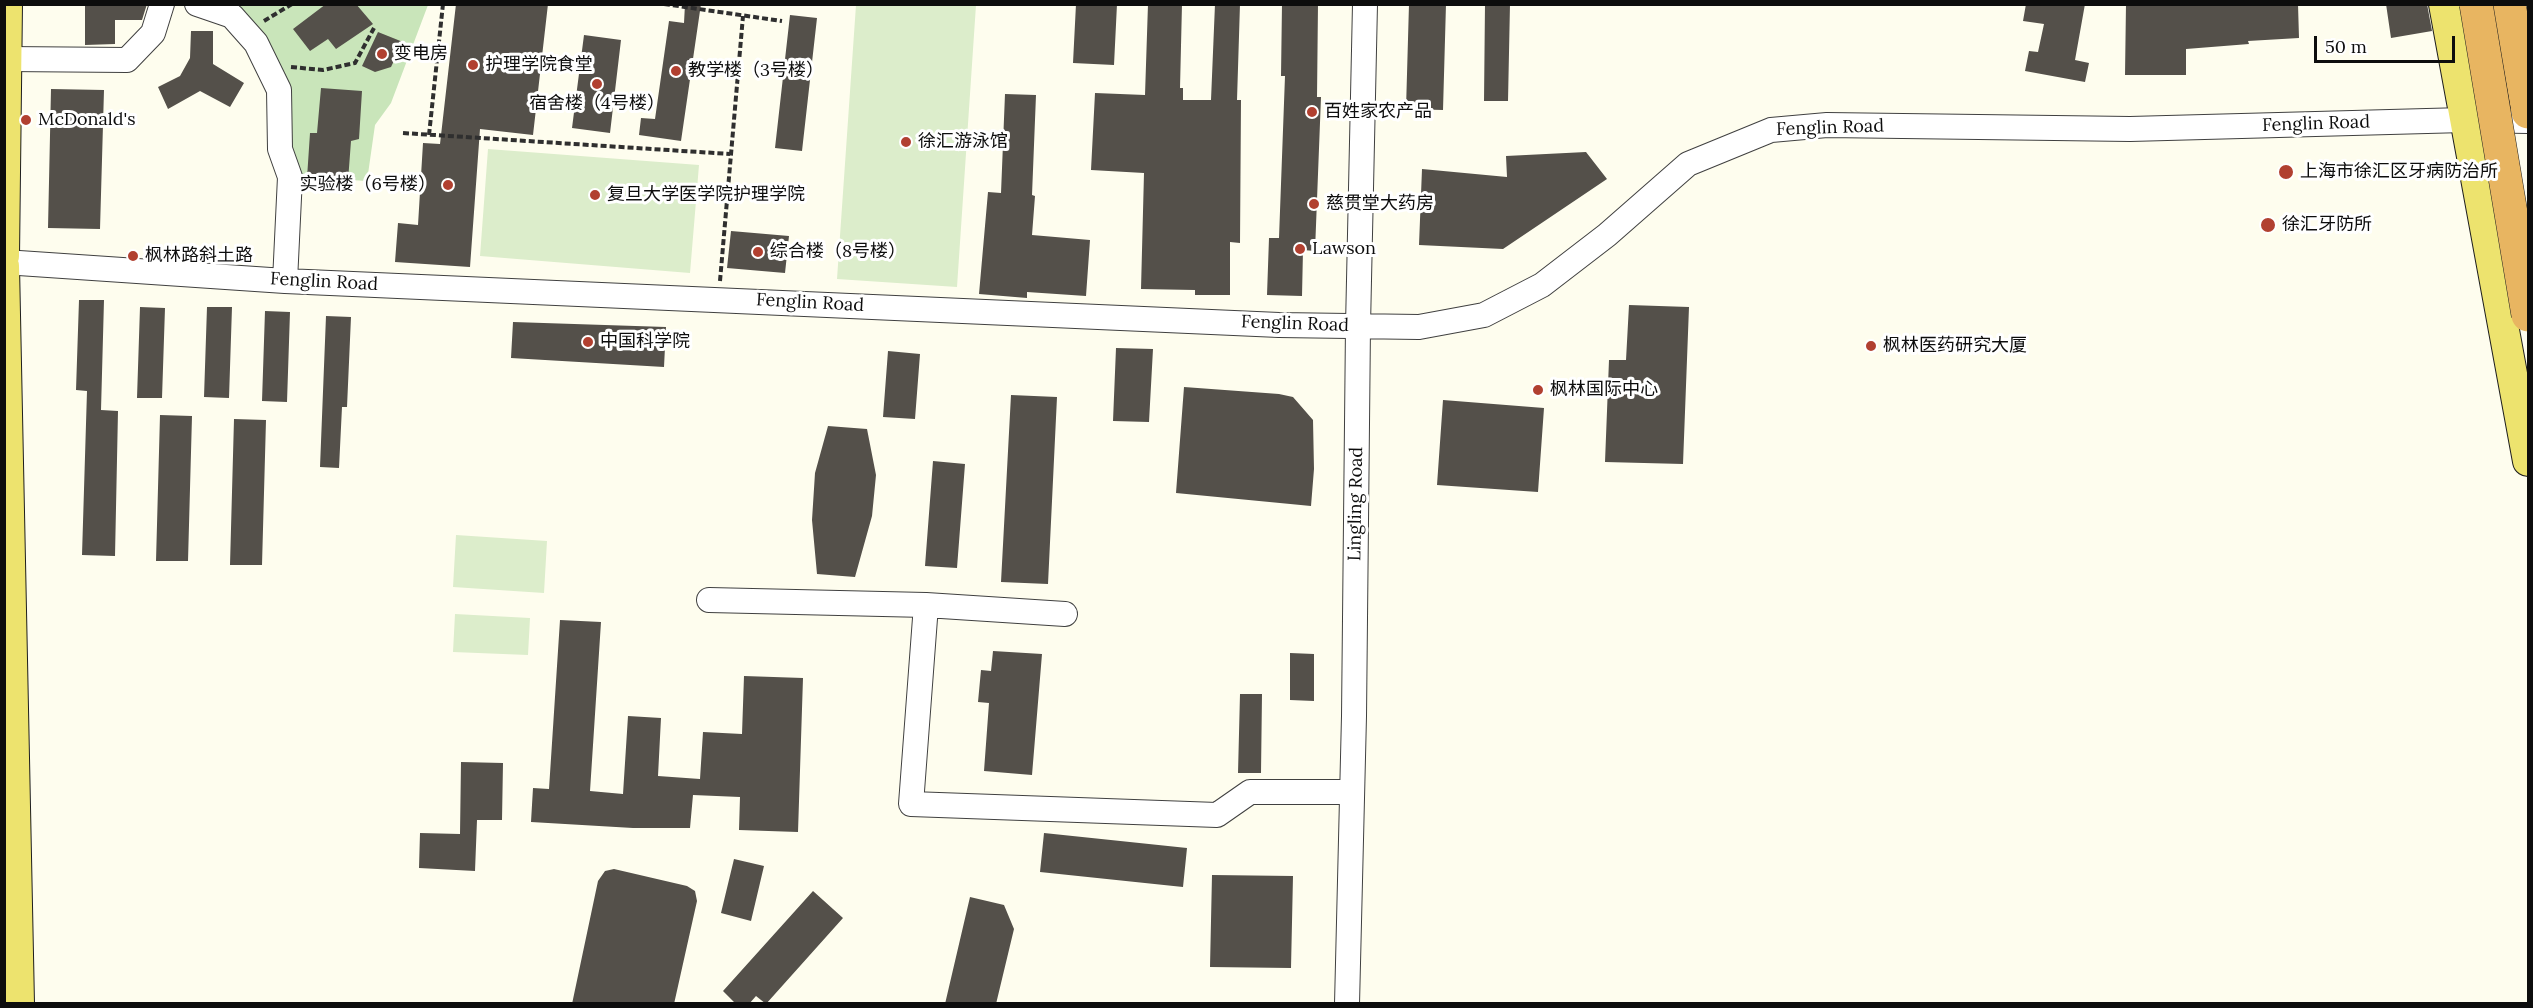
<!DOCTYPE html>
<html>
<head>
<meta charset="utf-8">
<style>
	body { margin:0 }
	#map { position:relative; width:2533px; height:1008px; overflow:hidden; background:#fefdee; font-family:Lora,serif }
	canvas { display:block }
	.frame { position:absolute; inset:0; border:6px solid #0d0d0d; pointer-events:none }
	.scale { position:absolute; left:2314px; top:36px; width:141px; height:27px; box-sizing:border-box; border:3px solid #0d0d0d; border-top:0; padding-left:8px; font-size:18px; line-height:21px; white-space:nowrap; color:#0d0d0d; -webkit-text-stroke:4px #fff; paint-order:stroke }
</style>
</head>
<body>
<div id="map">
<canvas width="2533" height="1008"></canvas>
<div class="frame"></div>
<div class="scale">50 m</div>
</div>
<script>
const ctx = document.querySelector('canvas').getContext('2d');
ctx.lineJoin = 'round';
function fill(path, color) {
  ctx.fillStyle = color;
  ctx.fill(path, 'evenodd');
}
function toPath(rows) {
  const path = new Path2D();
  for (const r of rows) {
    path.moveTo(r[0], r[1]);
    for (let i = 2; i < r.length; i += 2) path.lineTo(r[i], r[i + 1]);
  }
  return path;
}
function trace(path, color, width, dash) {
  ctx.strokeStyle = color;
  ctx.lineWidth = width;
  ctx.lineCap = dash ? 'butt' : 'round';
  ctx.setLineDash(dash || []);
  ctx.stroke(path);
}
function label(font, color, halo, rows, align = 'center') {
  ctx.font = font + ' Lora,"Noto Sans SC",serif';
  ctx.lineWidth = 6;
  ctx.setLineDash([]);
  ctx.textBaseline = 'middle';
  ctx.strokeStyle = halo;
  ctx.fillStyle = color;
  for (const [text, x, y, turn = 0] of rows) {
    ctx.save();
    ctx.translate(x, y);
    ctx.rotate((+turn || 0) * Math.PI / 180);
    ctx.textAlign = isNaN(turn) ? turn : align;
    if (halo) ctx.strokeText(text, 0, 0);
    ctx.fillText(text, 0, 0);
    ctx.restore();
  }
}
fill(toPath([
	[197,5,428,5,391,103,375,125,367,181,298,177,256,43]
]), '#c9e5ba');
fill(toPath([
	[856,5,976,5,957,287,837,279],
	[488,149,699,165,690,273,480,256],
	[456,535,547,541,544,593,453,587],
	[455,614,530,618,528,655,453,652]
]), '#dcedcb');
fill(toPath([
	[85,4,147,4,142,20,115,20,115,44,85,45],
	[326,4,356,4,373,24,336,49,328,39,310,51,293,29],
	[456,4,548,4,533,135,480,129,470,267,395,262,398,223,418,225,423,143,440,144],
	[685,4,701,4,681,141,639,135,641,118,655,119,669,21,684,23],
	[1076,4,1117,4,1114,65,1073,63],
	[1148,4,1182,4,1180,88,1183,88,1183,100,1211,100,1215,4,1240,4,1237,100,1241,100,1240,243,1230,242,1230,295,1195,295,1195,290,1141,289,1144,173,1091,170,1095,93,1145,95],
	[1282,4,1318,4,1317,97,1321,97,1315,251,1303,250,1302,296,1267,295,1269,238,1279,238,1285,76,1281,76],
	[1409,4,1446,4,1443,110,1406,109],
	[1485,4,1510,4,1508,101,1484,101],
	[2026,4,2085,4,2075,60,2089,63,2085,82,2025,71,2029,51,2038,52,2044,24,2023,21],
	[2126,4,2298,4,2299,38,2248,41,2249,44,2186,49,2186,75,2125,75],
	[2386,4,2427,4,2432,31,2391,38],
	[790,15,817,18,802,151,775,148],
	[191,31,213,31,213,64,244,83,230,107,200,91,168,109,158,87,180,76,190,58],
	[378,32,403,42,391,67,375,72,362,66],
	[584,35,621,40,610,133,572,128],
	[321,88,362,91,359,139,351,141,348,181,307,178,310,133,317,133],
	[51,89,104,90,100,229,48,228],
	[1005,94,1036,95,1032,195,1035,196,1032,235,1090,240,1086,296,1027,292,1027,298,979,294,988,192,1001,193],
	[1586,152,1607,179,1503,249,1419,245,1422,169,1507,177,1506,156],
	[731,231,789,236,785,273,727,268],
	[79,300,104,300,101,410,118,411,115,556,82,555,87,391,76,390],
	[1629,305,1689,307,1683,464,1605,462,1609,360,1626,360],
	[140,307,165,308,162,398,137,398],
	[207,307,232,307,229,398,204,397],
	[265,311,290,312,287,402,262,401],
	[326,316,351,317,347,407,342,407,339,468,320,467],
	[513,322,666,327,664,367,511,358],
	[1116,348,1153,349,1149,422,1113,421],
	[888,351,920,354,915,419,883,417],
	[1184,387,1279,394,1293,397,1313,420,1314,469,1311,506,1176,493],
	[1011,395,1057,397,1048,584,1001,582],
	[1443,400,1544,408,1538,492,1437,485],
	[160,415,192,416,188,561,156,561],
	[234,419,266,420,262,565,230,565],
	[828,426,867,429,876,475,872,516,855,577,817,574,812,520,815,473],
	[933,461,965,464,957,568,925,566],
	[560,620,601,622,590,791,623,794,628,716,661,718,658,776,700,779,703,732,742,734,744,676,803,678,798,832,739,830,740,797,693,795,690,828,633,828,531,822,533,788,549,789],
	[993,651,1042,654,1032,775,984,771,989,703,978,702,981,670,991,671],
	[1290,653,1314,654,1314,701,1290,700],
	[1240,694,1262,694,1261,773,1238,773],
	[461,762,503,763,502,820,477,820,475,871,419,868,420,833,460,834],
	[1044,833,1187,848,1183,887,1040,872],
	[734,859,764,866,751,921,721,913],
	[614,869,687,886,695,891,697,901,674,1004,572,1004,598,881,605,871],
	[1212,875,1293,876,1291,968,1210,967],
	[813,891,843,918,766,1004,756,996,749,1004,736,1004,723,991],
	[970,897,1004,905,1014,929,996,1004,945,1004]
]), '#54504a');
const minor = toPath([
	[197,4,232,16,256,43,279,90,280,149,290,177,285,281],
	[7,59,127,60,153,33,162,4],
	[4,262,285,281,1279,325,1419,327,1484,315,1542,285,1607,235,1688,164,1771,130,1827,125,2130,129,2464,120,2528,121],
	[709,600,926,605,911,804,1217,815,1250,792,1352,792],
	[926,605,1065,614],
	[1347,1004,1354,716,1358,326,1365,4]
]);
const major = toPath([
	[2444,4,2528,461],
	[4,256,7,4],
	[4,266,19,1004]
]);
const highway = toPath([
	[2509,4,2528,112]
]);
trace(minor, '#404040', 26);
trace(major, '#1e1e1e', 32);
trace(highway, '#1e1e1e', 34);
trace(toPath([
	[664,4,782,21],
	[264,21,292,4],
	[291,67,323,70,355,63,374,28],
	[403,133,730,154],
	[429,135,443,4],
	[720,281,743,16]
]), '#2f2f2f', 4, [6, 3]);
trace(minor, '#fff', 24);
trace(major, '#ede36e', 30);
trace(highway, '#e8b561', 33);
const highwayBridge = toPath([
	[2476,4,2528,315]
]);
trace(highwayBridge, '#1e1e1e', 34, []);
trace(highwayBridge, '#e8b561', 33);
for (const [x, y, r, color] of [
	[382,54,6,"#b14030"],
	[473,65,6,"#b14030"],
	[676,71,6,"#b14030"],
	[597,84,6,"#b14030"],
	[1312,112,6,"#b14030"],
	[26,120,6,"#b14030"],
	[906,142,6,"#b14030"],
	[2286,172,8,"#b14030"],
	[448,185,6,"#b14030"],
	[595,195,6,"#b14030"],
	[1314,204,6,"#b14030"],
	[2268,225,8,"#b14030"],
	[1300,249,6,"#b14030"],
	[758,252,6,"#b14030"],
	[133,256,6,"#b14030"],
	[588,342,6,"#b14030"],
	[1871,346,6,"#b14030"],
	[1538,390,6,"#b14030"]
]) {
  const dot = new Path2D();
  dot.arc(x, y, r, 0, 2 * Math.PI);
  ctx.fillStyle = color;
  ctx.fill(dot);
  trace(dot, '#fff', 2);
}
label('18px', '#0d0d0d', '#fff', [
	["变电房",394,54],
	["护理学院食堂",485,65],
	["教学楼（3号楼）",688,71],
	["宿舍楼（4号楼）",597,104,"center"],
	["百姓家农产品",1324,112],
	["McDonald's",38,120],
	["徐汇游泳馆",918,142],
	["上海市徐汇区牙病防治所",2300,172],
	["实验楼（6号楼）",436,185,"right"],
	["复旦大学医学院护理学院",607,195],
	["慈贯堂大药房",1326,204],
	["徐汇牙防所",2282,225],
	["Lawson",1312,249],
	["综合楼（8号楼）",770,252],
	["枫林路斜土路",145,256],
	["中国科学院",600,342],
	["枫林医药研究大厦",1883,346],
	["枫林国际中心",1550,390]
], 'left');
label('18px', '#0d0d0d', '#fff', [
	["Fenglin Road",2316,124,-2],
	["Fenglin Road",1830,128,-2],
	["Fenglin Road",324,282,3],
	["Fenglin Road",810,303,3],
	["Fenglin Road",1295,324,2],
	["Lingling Road",1356,504,-89]
]);
</script>
</body>
</html>
